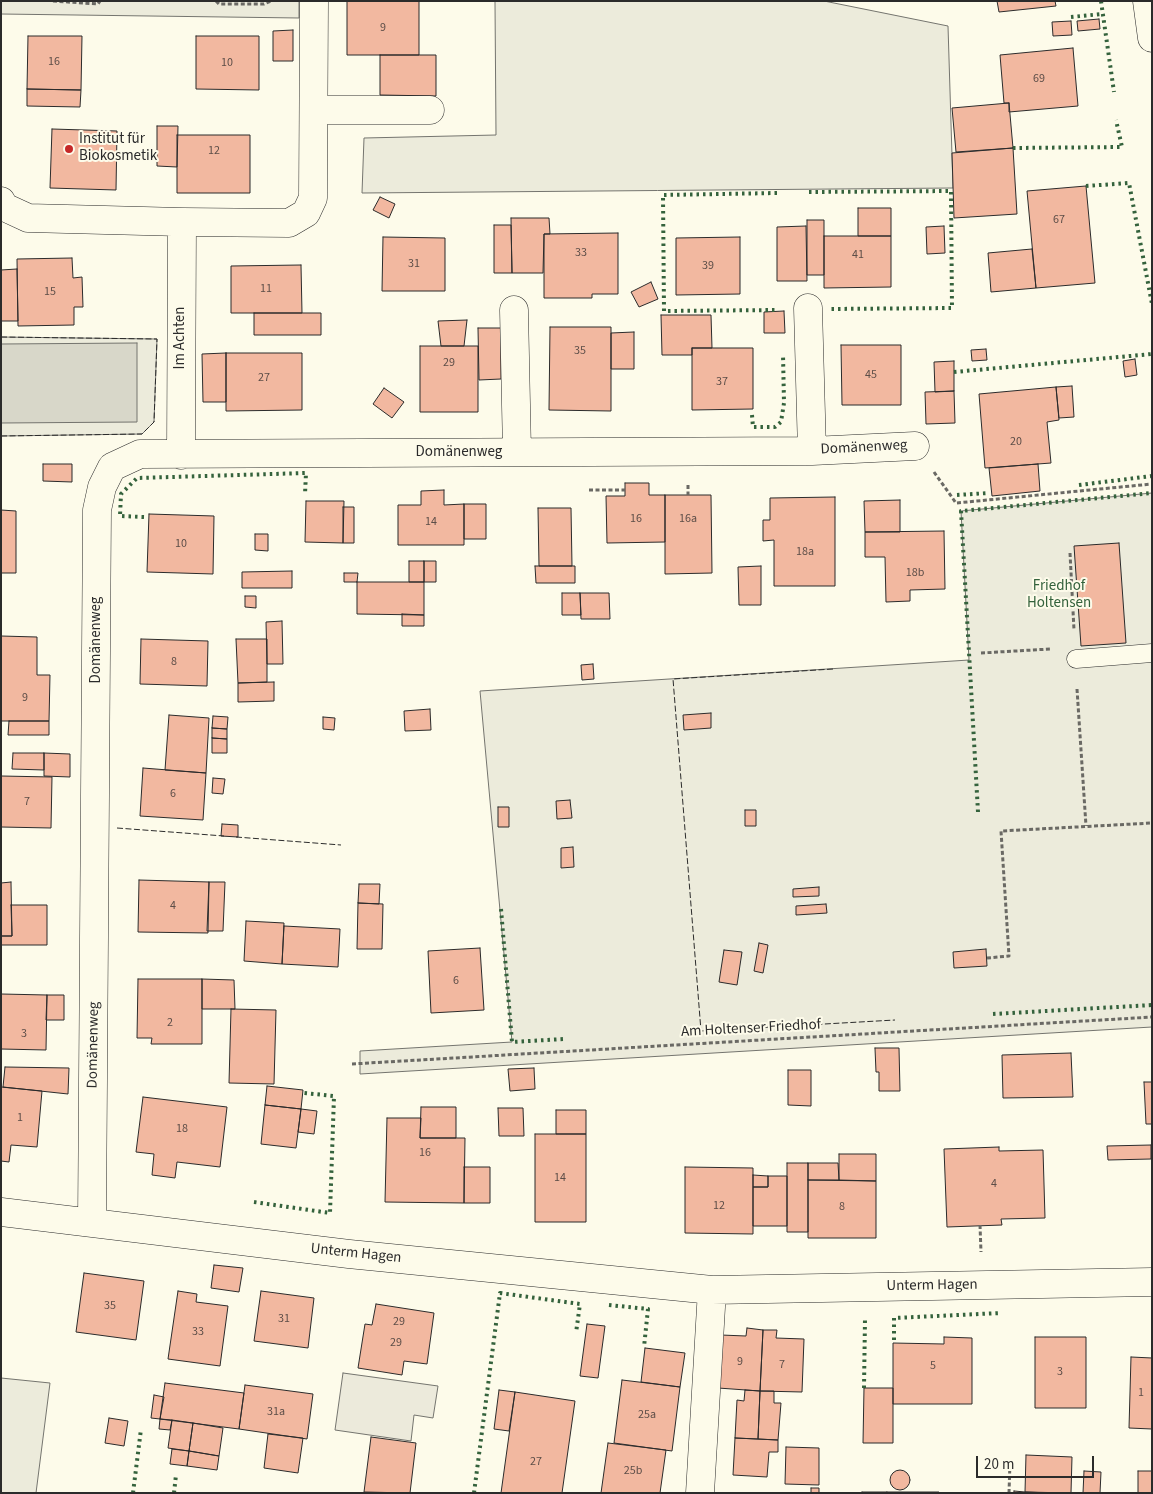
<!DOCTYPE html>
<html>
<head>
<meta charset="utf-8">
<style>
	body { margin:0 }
	#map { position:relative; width:1153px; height:1494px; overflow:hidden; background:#fdfbea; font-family:"Source Sans 3",sans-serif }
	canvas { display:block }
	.frame { position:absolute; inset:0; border:2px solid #2b2b2b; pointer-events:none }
	.scale { position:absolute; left:976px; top:1456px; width:118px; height:22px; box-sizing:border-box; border:2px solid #2b2b2b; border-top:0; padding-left:6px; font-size:15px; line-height:18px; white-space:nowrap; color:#2b2b2b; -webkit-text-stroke:4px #fdfbea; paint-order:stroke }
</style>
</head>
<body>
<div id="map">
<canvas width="1153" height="1494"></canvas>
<div class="frame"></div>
<div class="scale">20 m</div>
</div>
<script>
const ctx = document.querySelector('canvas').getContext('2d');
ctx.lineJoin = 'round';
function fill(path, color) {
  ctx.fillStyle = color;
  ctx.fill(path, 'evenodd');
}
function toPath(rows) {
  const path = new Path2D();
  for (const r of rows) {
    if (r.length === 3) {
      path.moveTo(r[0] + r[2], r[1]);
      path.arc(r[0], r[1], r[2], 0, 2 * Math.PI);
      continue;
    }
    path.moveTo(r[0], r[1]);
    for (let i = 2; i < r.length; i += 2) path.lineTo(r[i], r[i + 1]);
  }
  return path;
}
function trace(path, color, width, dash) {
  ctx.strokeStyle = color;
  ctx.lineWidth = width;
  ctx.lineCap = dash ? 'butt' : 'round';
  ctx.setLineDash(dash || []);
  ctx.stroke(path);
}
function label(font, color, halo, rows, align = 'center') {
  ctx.font = font + ' "Source Sans 3",sans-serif';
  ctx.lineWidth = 4;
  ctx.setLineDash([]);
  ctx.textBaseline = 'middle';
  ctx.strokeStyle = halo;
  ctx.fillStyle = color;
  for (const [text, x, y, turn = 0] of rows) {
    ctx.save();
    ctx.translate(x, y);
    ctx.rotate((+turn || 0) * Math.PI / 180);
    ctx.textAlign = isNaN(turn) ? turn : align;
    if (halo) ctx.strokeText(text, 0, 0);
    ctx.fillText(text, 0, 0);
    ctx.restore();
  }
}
const green = toPath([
	[1,1,299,1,299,18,1,14,1,1],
	[495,1,824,1,948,26,953,188,362,193,364,138,496,135,495,1],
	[1,337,157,339,154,422,142,434,1,436,1,337],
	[1152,493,1152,1027,360,1074,360,1051,512,1042,480,691,969,660,961,511,1152,493],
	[1,1378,50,1383,36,1493,1,1493,1,1378]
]);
fill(green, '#ecebdb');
trace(green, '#74746e', 1);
const parking = toPath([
	[343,1373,438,1386,433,1418,414,1415,411,1441,335,1430,343,1373]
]);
fill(parking, '#eceadb');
trace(parking, '#74746e', 1);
const water = toPath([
	[137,343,137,422,1,423,1,344,137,343]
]);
fill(water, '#d8d7c9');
trace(water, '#74746e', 1);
const building = toPath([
	[347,1,419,1,419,55,347,55,347,1],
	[997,1,1055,1,1056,6,999,12,997,1],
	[1099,19,1100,29,1078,31,1077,21,1099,19],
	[1071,21,1072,35,1053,36,1052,22,1071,21],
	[293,30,293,61,273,61,273,31,293,30],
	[28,36,82,36,81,90,27,89,28,36],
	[196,36,259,36,259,90,196,89,196,36],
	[1073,48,1078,106,1009,112,1009,103,1004,103,1000,55,1073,48],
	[380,55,436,55,436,96,380,95,380,55],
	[27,89,81,90,80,107,27,106,27,89],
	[1009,103,1013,148,956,152,952,108,1009,103],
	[157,126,178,126,177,167,157,166,157,126],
	[52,129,117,131,116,190,50,188,52,129],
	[177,135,250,135,250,193,177,193,177,135],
	[1013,148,1017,214,954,218,952,153,1013,148],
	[1086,186,1095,283,1036,288,1027,191,1086,186],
	[380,197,395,204,389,218,373,210,380,197],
	[858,208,891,208,891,236,858,236,858,208],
	[511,218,549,218,550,234,544,234,543,273,512,273,511,218],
	[807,220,824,220,824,275,807,275,807,220],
	[494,225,511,225,512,273,494,273,494,225],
	[806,226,807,281,777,281,777,227,806,226],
	[944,226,945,253,927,254,926,227,944,226],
	[618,233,618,294,592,294,592,298,544,298,544,234,618,233],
	[824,236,891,236,891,287,824,288,824,236],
	[383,237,445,238,445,291,382,291,383,237],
	[740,237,740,294,676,295,676,238,740,237],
	[1032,249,1036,288,991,292,988,253,1032,249],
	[72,258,73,278,82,277,83,307,74,307,74,325,18,326,17,259,72,258],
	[301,265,302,313,231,313,231,266,301,265],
	[17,269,18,321,1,321,1,270,17,269],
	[651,282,658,299,639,307,631,292,651,282],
	[784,311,785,333,764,333,764,312,784,311],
	[254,313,321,313,321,335,254,335,254,313],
	[661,315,711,315,712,348,692,348,692,355,662,355,661,315],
	[467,320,464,346,441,346,438,321,467,320],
	[550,327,611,327,611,411,549,410,550,327],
	[478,328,501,328,501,379,479,380,478,328],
	[634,332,634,369,611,369,611,333,634,332],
	[841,345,901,345,901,405,842,405,841,345],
	[420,346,478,346,478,412,420,412,420,346],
	[692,348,753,348,753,409,692,410,692,348],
	[986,349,987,360,972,361,971,350,986,349],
	[226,353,302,353,302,410,226,411,226,353],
	[226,353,226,402,203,402,202,354,226,353],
	[1135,359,1137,375,1125,377,1123,361,1135,359],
	[954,361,954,391,935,392,934,362,954,361],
	[1072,386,1074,417,1059,418,1056,387,1072,386],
	[1056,387,1059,420,1047,422,1051,463,985,468,979,394,1056,387],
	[384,388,404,402,392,418,373,404,384,388],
	[954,391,955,423,926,424,925,392,954,391],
	[43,464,72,464,72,482,43,481,43,464],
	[1038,464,1040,491,992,496,989,468,1038,464],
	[625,483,649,483,649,495,665,495,665,542,607,543,606,496,625,496,625,483],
	[444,490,444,505,464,504,464,545,398,545,398,505,421,505,421,491,444,490],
	[665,495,711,495,712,573,665,574,665,495],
	[835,497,835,586,774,586,774,540,763,541,763,520,770,520,770,498,835,497],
	[900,500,900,532,865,532,864,501,900,500],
	[306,501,344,501,343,543,305,542,306,501],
	[464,504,486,504,486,539,464,539,464,504],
	[343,507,354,507,354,543,343,543,343,507],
	[538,508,571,508,572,566,539,566,538,508],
	[1,510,16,511,16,573,1,573,1,510],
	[149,514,214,516,213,574,147,572,149,514],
	[944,531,945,589,910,590,910,601,886,602,885,557,865,557,865,532,944,531],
	[255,534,268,534,268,551,255,550,255,534],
	[1119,543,1126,643,1081,646,1074,546,1119,543],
	[409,561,424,561,424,582,409,582,409,561],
	[424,561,436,561,436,582,424,582,424,561],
	[535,566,575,566,575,583,536,583,535,566],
	[761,566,761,605,739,605,738,567,761,566],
	[292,571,292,588,242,588,242,572,292,571],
	[344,573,358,573,357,582,344,582,344,573],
	[357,582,424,582,424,615,357,614,357,582],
	[562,593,580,593,581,615,562,615,562,593],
	[580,593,609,593,610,619,581,619,580,593],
	[245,596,256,596,256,608,245,607,245,596],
	[402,614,424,615,424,626,402,626,402,614],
	[282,621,283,664,267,664,266,622,282,621],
	[1,636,37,637,37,675,50,675,49,721,1,721,1,636],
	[141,639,208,641,207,686,140,684,141,639],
	[236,639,267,639,267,682,238,683,236,639],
	[593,664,594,679,582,680,581,665,593,664],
	[274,682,274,701,238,702,238,683,274,682],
	[430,709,431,730,405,731,404,711,430,709],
	[711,713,711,728,684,730,683,715,711,713],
	[169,715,209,718,206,773,165,770,169,715],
	[213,716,228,717,227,729,212,728,213,716],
	[323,717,335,718,334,730,323,729,323,717],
	[9,721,49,721,49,735,8,735,9,721],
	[212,728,227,729,227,739,212,738,212,728],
	[212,738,227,739,227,753,212,753,212,738],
	[13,753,44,753,44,770,12,769,13,753],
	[44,753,70,754,70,777,44,776,44,753],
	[143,768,206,773,203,820,140,816,143,768],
	[1,776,52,777,51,828,1,827,1,776],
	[213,778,225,779,223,794,212,793,213,778],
	[570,800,572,818,557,819,556,801,570,800],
	[498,807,509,807,509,827,498,827,498,807],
	[745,810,756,810,756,826,745,826,745,810],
	[222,824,238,825,238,837,221,836,222,824],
	[573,847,574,867,561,868,561,848,573,847],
	[139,880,209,882,208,933,138,932,139,880],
	[11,882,12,936,1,936,1,883,11,882],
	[209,882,225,882,223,931,207,931,209,882],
	[359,884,380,884,379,904,358,903,359,884],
	[819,887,819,896,793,897,793,889,819,887],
	[358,903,383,904,382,949,357,949,358,903],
	[826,904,827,913,796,915,796,906,826,904],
	[11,905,47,905,47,945,1,945,1,936,12,936,11,905],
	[246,921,284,923,282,964,244,961,246,921],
	[284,926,340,929,338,967,282,964,284,926],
	[759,943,768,945,763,973,754,971,759,943],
	[480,948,484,1010,431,1013,428,951,480,948],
	[986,949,987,966,954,968,953,952,986,949],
	[724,950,742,952,737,985,719,982,724,950],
	[138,979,202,979,202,1044,151,1044,152,1038,137,1038,138,979],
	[202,979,234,980,235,1009,202,1009,202,979],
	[1,994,47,995,46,1050,1,1049,1,994],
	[47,995,64,995,64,1020,46,1020,47,995],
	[231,1009,276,1010,274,1084,229,1083,231,1009],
	[875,1048,899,1048,900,1091,879,1091,879,1072,876,1072,875,1048],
	[1071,1053,1073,1097,1003,1098,1002,1055,1071,1053],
	[5,1067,69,1068,68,1094,3,1087,5,1067],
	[534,1068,535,1089,510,1091,508,1069,534,1068],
	[788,1070,811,1070,811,1106,788,1105,788,1070],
	[1144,1082,1152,1082,1152,1124,1146,1124,1144,1082],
	[267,1086,303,1090,301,1109,265,1105,267,1086],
	[1,1087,42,1091,37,1147,11,1145,9,1162,1,1161,1,1087],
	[143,1097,227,1107,220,1167,177,1162,175,1178,152,1175,154,1154,136,1152,143,1097],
	[265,1105,301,1109,296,1148,261,1144,265,1105],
	[421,1107,456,1107,456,1138,420,1138,421,1107],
	[498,1108,523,1108,524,1136,499,1136,498,1108],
	[301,1109,317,1111,314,1134,298,1132,301,1109],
	[556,1110,586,1110,586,1134,556,1134,556,1110],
	[387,1118,421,1118,420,1138,465,1138,464,1203,385,1202,387,1118],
	[535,1134,586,1134,586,1222,535,1222,535,1134],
	[1151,1145,1151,1159,1108,1160,1107,1146,1151,1145],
	[999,1147,999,1151,1043,1150,1045,1218,1001,1219,1002,1225,947,1227,944,1149,999,1147],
	[839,1154,876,1154,876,1181,839,1180,839,1154],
	[787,1163,808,1163,808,1232,787,1232,787,1163],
	[808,1163,838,1163,839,1180,808,1180,808,1163],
	[464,1167,490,1167,490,1203,464,1203,464,1167],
	[685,1167,753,1168,753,1234,685,1233,685,1167],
	[753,1175,768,1176,768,1187,753,1187,753,1175],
	[768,1176,787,1176,787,1226,753,1226,753,1187,768,1187,768,1176],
	[808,1180,876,1181,876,1238,808,1238,808,1180],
	[214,1265,243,1268,239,1292,211,1288,214,1265],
	[84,1273,144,1281,136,1340,76,1332,84,1273],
	[178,1291,197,1294,196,1302,228,1306,220,1366,168,1359,178,1291],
	[261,1291,314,1298,308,1348,254,1341,261,1291],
	[376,1304,434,1313,427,1364,404,1361,402,1375,358,1368,365,1324,372,1325,376,1304],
	[587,1324,605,1326,598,1378,580,1376,587,1324],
	[747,1328,763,1330,760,1391,718,1388,721,1335,746,1336,747,1328],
	[763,1330,777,1330,776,1338,804,1339,802,1392,760,1391,763,1330],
	[944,1337,972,1338,972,1404,893,1404,893,1343,944,1344,944,1337],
	[1035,1337,1086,1337,1086,1408,1035,1408,1035,1337],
	[645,1348,685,1353,680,1387,641,1382,645,1348],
	[1131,1357,1152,1358,1152,1429,1129,1428,1131,1357],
	[622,1380,680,1387,672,1451,614,1443,622,1380],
	[165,1383,244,1393,239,1429,160,1419,165,1383],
	[245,1385,313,1394,307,1439,239,1429,245,1385],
	[864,1388,893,1388,893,1443,863,1443,864,1388],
	[499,1390,515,1392,509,1431,494,1429,499,1390],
	[745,1390,760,1391,758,1439,735,1438,737,1400,744,1401,745,1390],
	[760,1391,774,1391,774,1403,781,1403,778,1440,758,1439,760,1391],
	[515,1392,575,1401,562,1493,501,1493,515,1392],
	[154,1395,164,1397,160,1419,151,1418,154,1395],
	[109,1418,128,1421,124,1446,105,1443,109,1418],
	[160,1419,172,1420,170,1430,159,1429,160,1419],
	[172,1420,193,1423,189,1451,168,1448,172,1420],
	[193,1423,223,1428,219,1456,189,1451,193,1423],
	[268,1434,303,1438,298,1473,264,1468,268,1434],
	[371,1437,416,1443,410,1493,364,1492,371,1437],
	[735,1438,778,1440,778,1452,769,1452,767,1477,733,1475,735,1438],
	[608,1443,666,1450,660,1493,601,1493,608,1443],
	[786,1447,819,1448,819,1485,785,1484,786,1447],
	[172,1449,189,1451,187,1466,170,1464,172,1449],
	[189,1451,219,1456,217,1470,187,1466,189,1451],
	[1026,1455,1072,1457,1071,1493,1025,1492,1026,1455],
	[900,1480,10],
	[1084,1471,1101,1472,1100,1493,1083,1493,1084,1471],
	[1138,1471,1152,1471,1152,1493,1138,1493,1138,1471],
	[811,1488,819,1488,819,1493,811,1493,811,1488],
	[1014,1491,1025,1492,1051,1493,1014,1493,1014,1491],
	[862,1492,887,1492,887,1493,862,1493,862,1492],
	[887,1492,939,1492,939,1493,887,1493,887,1492]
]);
fill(building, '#f2b8a0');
trace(building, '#2b2b2b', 1);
const service = toPath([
	[1076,659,1152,653]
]);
const minor = toPath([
	[1147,1,1152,38],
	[314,110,430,110],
	[1,201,4,207,28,218,182,222,289,223,306,213,313,198,314,1],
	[808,308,812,451],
	[514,310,517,452],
	[181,455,182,222],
	[1,1212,349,1254,712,1290,1152,1282],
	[92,1222,97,510,102,487,112,467,140,454,812,451,915,446],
	[700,1493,712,1290]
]);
trace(service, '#2b2b2b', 19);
trace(minor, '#2b2b2b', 29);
trace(toPath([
	[53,1,98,4,100,1],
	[216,1,219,4,264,4,271,1],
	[934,472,956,503,1152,484],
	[688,485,688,495],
	[589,490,625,490],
	[1070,553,1074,630],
	[981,653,1050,649],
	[1077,689,1086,826],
	[987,958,1009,956,1001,831,1152,823],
	[352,1064,1152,1017],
	[980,1225,981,1252],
	[1009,1493,1010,1462]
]), '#6a6964', 3, [4, 2.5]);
trace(service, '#fdfbea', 18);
trace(minor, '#fdfbea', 28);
trace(toPath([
	[1101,1,1114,92],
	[1071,17,1102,14],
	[1013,148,1122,147,1116,120],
	[1086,186,1129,183,1152,304],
	[809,192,951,191,952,308,830,309],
	[777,193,663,195,664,311,778,310],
	[954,372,1152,354],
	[752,415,753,427,775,427,781,422,784,403,783,354],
	[1079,485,1152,476],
	[957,495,989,493],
	[144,517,120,516,121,494,137,478,306,473,305,494],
	[978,812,961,511,1152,493],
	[501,909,512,1042,564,1039],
	[993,1014,1152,1005],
	[254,1202,330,1213,334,1096,304,1093],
	[609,1305,648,1309,644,1347],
	[894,1340,894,1318,1001,1313],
	[864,1388,865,1319],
	[133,1493,141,1429],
	[174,1493,176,1475],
	[474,1493,500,1293,580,1304,576,1333]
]), '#34623c', 4, [2.5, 4]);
trace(toPath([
	[1,337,157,339,154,422,142,434,1,436],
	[833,669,673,679,701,1031,895,1020],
	[117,828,224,836],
	[236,837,341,845]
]), '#2b2b2b', 1, [6, 2.5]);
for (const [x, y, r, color] of [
	[69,149,5,"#c62828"]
]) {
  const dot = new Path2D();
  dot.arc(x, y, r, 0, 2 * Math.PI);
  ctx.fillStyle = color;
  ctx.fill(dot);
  trace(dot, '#fdfbea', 2);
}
label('12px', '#5d4e48', null, [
	["9",383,28],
	["16",54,62],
	["10",227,63],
	["69",1039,79],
	["12",214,151],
	["67",1059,220],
	["33",581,253],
	["41",858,255],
	["31",414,264],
	["39",708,266],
	["11",266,289],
	["15",50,292],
	["35",580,351],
	["29",449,363],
	["45",871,375],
	["27",264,378],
	["37",722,382],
	["20",1016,442],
	["16",636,519],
	["16a",688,519],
	["14",431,522],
	["10",181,544],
	["18a",805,552],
	["18b",915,573],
	["8",174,662],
	["9",25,698],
	["6",173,794],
	["7",27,802],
	["4",173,906],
	["6",456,981],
	["2",170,1023],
	["3",24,1034],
	["1",20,1118],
	["18",182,1129],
	["16",425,1153],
	["14",560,1178],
	["4",994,1184],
	["12",719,1206],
	["8",842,1207],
	["35",110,1306],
	["31",284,1319],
	["29",399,1322],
	["33",198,1332],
	["29",396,1343],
	["9",740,1362],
	["7",782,1365],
	["5",933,1366],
	["3",1060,1372],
	["1",1141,1393],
	["31a",276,1412],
	["25a",647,1415],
	["27",536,1462],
	["25b",633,1471]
]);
label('15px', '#2b2b2b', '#fdfbea', [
	["Institut für",79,140],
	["Biokosmetik",79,157]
], 'left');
label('15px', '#2b2b2b', '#fdfbea', [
	["Im Achten",181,338,-90],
	["Domänenweg",864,448,-3],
	["Domänenweg",459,453],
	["Domänenweg",97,640,-90],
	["Am Holtenser Friedhof",751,1029,-3],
	["Domänenweg",94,1045,-89],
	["Unterm Hagen",356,1254,6],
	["Unterm Hagen",932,1286,-1]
]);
label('15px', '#34623c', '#fdfbea', [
	["Friedhof",1059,587],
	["Holtensen",1059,604]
]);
</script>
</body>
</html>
